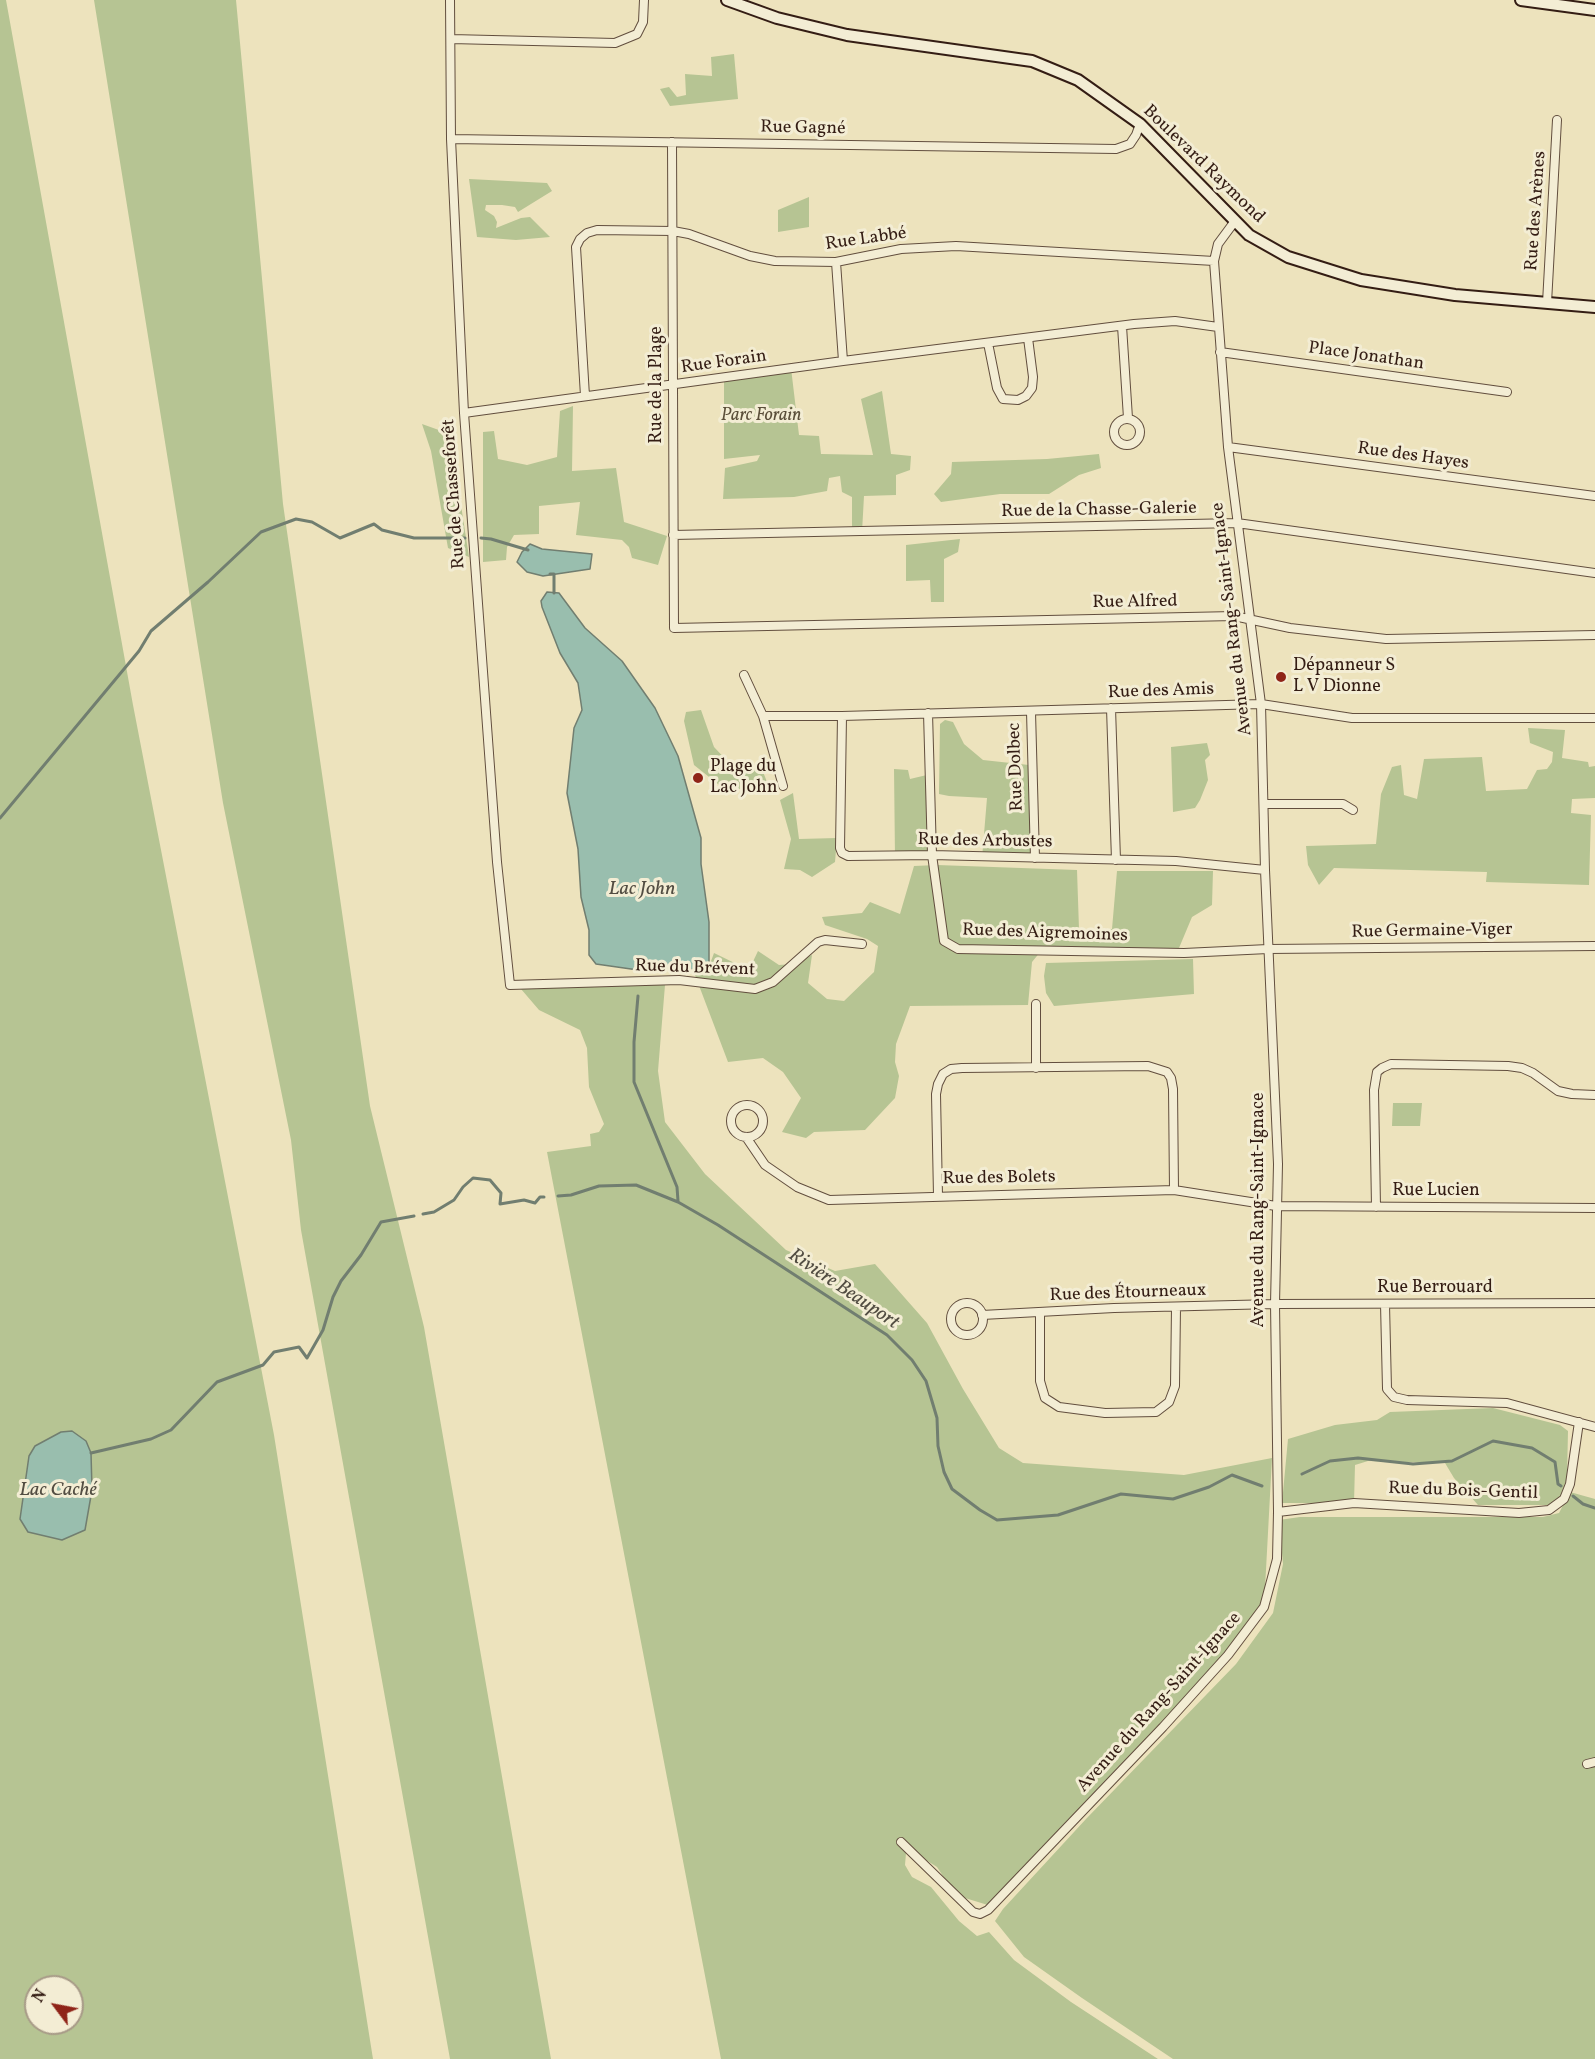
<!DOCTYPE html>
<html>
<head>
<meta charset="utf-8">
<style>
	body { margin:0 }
	#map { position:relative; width:1595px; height:2059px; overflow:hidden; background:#ede3bd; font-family:Vollkorn,serif }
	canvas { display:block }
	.north { position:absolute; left:24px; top:1975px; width:60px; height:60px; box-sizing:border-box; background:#f3edd4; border:2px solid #a79a87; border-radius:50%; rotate:302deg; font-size:16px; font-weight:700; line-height:24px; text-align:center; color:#341d14 }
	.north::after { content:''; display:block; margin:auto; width:21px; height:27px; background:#8f2418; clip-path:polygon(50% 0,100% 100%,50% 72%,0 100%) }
</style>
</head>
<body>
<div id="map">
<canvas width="1595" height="2059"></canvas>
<div class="north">N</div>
</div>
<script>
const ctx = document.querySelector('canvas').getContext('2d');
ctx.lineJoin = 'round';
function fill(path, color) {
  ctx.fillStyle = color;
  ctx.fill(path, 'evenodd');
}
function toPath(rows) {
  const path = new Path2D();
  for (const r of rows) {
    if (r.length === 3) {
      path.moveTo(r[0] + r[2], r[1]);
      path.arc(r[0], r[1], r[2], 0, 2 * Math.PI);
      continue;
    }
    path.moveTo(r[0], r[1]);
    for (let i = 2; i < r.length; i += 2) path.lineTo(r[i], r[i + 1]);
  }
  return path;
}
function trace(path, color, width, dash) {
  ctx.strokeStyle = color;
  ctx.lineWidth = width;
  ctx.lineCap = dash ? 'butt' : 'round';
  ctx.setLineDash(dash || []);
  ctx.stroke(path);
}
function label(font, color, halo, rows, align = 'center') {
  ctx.font = font + ' Vollkorn,serif';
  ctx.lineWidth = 6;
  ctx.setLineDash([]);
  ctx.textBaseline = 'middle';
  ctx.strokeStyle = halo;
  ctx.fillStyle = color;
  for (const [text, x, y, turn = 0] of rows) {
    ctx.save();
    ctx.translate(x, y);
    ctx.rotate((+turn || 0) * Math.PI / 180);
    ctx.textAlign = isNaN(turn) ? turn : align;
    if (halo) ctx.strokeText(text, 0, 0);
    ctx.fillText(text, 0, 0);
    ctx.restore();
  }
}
fill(toPath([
	[0,0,6,0,133,705,274,1435,373,2059,0,2059],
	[36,1987,72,1987,72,2023,36,2023],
	[94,0,236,0,283,504,370,1106,424,1327,551,2059,450,2059,301,1230,291,1140,223,803],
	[734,54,738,99,670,106,660,89,669,87,677,97,686,95,685,74,712,76,711,57],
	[469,179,547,183,552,191,518,212,515,207,502,205,486,205,485,210,494,216,497,222,496,228,521,218,530,217,550,237,516,240,477,237],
	[809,197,809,227,778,232,778,210],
	[791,368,799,435,819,436,821,454,873,455,861,399,882,391,891,454,911,456,910,470,896,475,896,495,864,496,862,532,852,531,852,497,842,492,840,476,829,478,827,491,794,497,723,499,725,468,757,461,760,455,724,459,724,378],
	[573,406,572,471,616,468,624,522,667,536,658,565,632,558,629,547,622,540,576,535,580,502,539,506,539,534,514,535,507,547,506,560,483,562,483,432,494,431,498,459,527,465,557,457,560,411],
	[422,424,450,434,469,557,448,548,431,451],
	[1099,454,1101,468,1079,475,1049,494,1000,494,941,502,934,494,951,474,952,462,1047,459],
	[960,539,958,552,944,559,944,602,931,602,930,580,906,581,906,545],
	[701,710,714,747,733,767,760,764,767,782,728,792,694,765,684,721,686,712],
	[945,720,953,722,964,744,983,760,1029,765,1037,858,982,858,987,798,949,796,939,794,940,724],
	[1528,728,1565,730,1562,758,1588,762,1589,767,1595,766,1595,798,1572,799,1571,813,1591,815,1589,885,1486,882,1487,872,1334,868,1319,885,1308,865,1306,846,1376,844,1381,794,1392,767,1401,765,1404,795,1417,799,1424,759,1482,757,1486,791,1527,789,1537,770,1547,769,1552,762,1553,752,1530,743],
	[1207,743,1210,755,1205,760,1208,780,1200,800,1195,808,1173,812,1171,747],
	[894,769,908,770,910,779,931,774,933,854,895,857],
	[793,793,799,839,837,838,835,862,812,877,800,870,784,869,791,839,780,800],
	[937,865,1077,870,1079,929,1112,929,1117,871,1213,871,1212,905,1192,917,1179,948,1041,951,1032,962,1028,1005,910,1006,896,1044,895,1062,899,1076,895,1098,865,1130,814,1132,806,1138,782,1132,801,1098,783,1072,763,1058,728,1062,695,975,710,964,714,953,749,970,758,951,779,965,792,964,812,955,808,983,827,999,844,1001,874,972,878,946,867,939,825,925,822,917,862,913,870,902,900,914,914,866],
	[1193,959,1194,994,1054,1006,1046,993,1044,976,1046,963],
	[593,985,665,985,658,1071,665,1122,705,1174,786,1250,835,1271,875,1264,927,1323,963,1389,999,1448,1023,1463,1184,1475,1272,1458,1264,1607,1228,1655,991,1906,965,1898,945,1879,937,1867,915,1853,906,1853,905,1865,912,1877,931,1887,959,1921,977,1936,989,1932,1014,1960,1071,2002,1158,2059,721,2059,547,1152,591,1146,590,1134,599,1132,604,1124,589,1087,587,1048,580,1030,539,1010,521,989],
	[1393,1103,1422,1103,1420,1126,1392,1126],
	[1493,1408,1560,1425,1568,1431,1567,1477,1560,1500,1549,1505,1478,1505,1454,1478,1445,1463,1368,1461,1355,1465,1354,1503,1282,1503,1288,1439,1335,1425,1377,1420,1390,1412],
	[1570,1492,1595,1499,1595,2059,1173,2059,1082,1998,1024,1957,995,1921,1003,1909,1086,1819,1236,1664,1273,1613,1283,1564,1279,1520,1300,1517,1543,1517,1559,1513]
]), '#b6c493');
const water = toPath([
	[530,544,542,549,592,554,590,569,543,576,527,572,517,562,522,552,530,544],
	[547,592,559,593,585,628,622,661,655,708,678,756,701,838,701,864,709,922,709,968,707,974,680,966,645,971,596,964,589,955,589,930,581,897,578,849,567,793,574,728,582,710,578,683,560,653,542,607,541,601,547,592],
	[72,1431,86,1441,91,1453,92,1490,85,1530,62,1540,28,1532,20,1519,29,1456,35,1446,61,1432,72,1431]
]);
fill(water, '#99beae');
trace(water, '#717e70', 1.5);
trace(toPath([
	[481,538,491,539,528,550],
	[550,574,554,574,554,593],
	[0,818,139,651,151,631,208,582,261,532,296,519,312,522,340,538,374,524,382,530,414,538,465,538],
	[638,996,634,1042,634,1082,677,1187,678,1201],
	[558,1196,571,1195,599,1186,636,1185,678,1202,718,1225,887,1335,912,1360,926,1381,937,1418,938,1446,944,1472,952,1489,980,1510,997,1520,1058,1515,1121,1494,1173,1499,1209,1487,1232,1475,1262,1486],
	[423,1214,434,1212,454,1200,463,1187,473,1178,490,1180,501,1193,500,1204,524,1200,535,1203,540,1197,544,1197],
	[91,1453,151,1439,171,1430,217,1382,263,1365,274,1352,299,1347,307,1358,323,1330,333,1297,341,1281,361,1255,381,1222,414,1216],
	[1302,1474,1330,1461,1358,1458,1413,1464,1452,1461,1493,1441,1532,1448,1555,1462,1558,1484,1561,1486],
	[1573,1496,1583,1504,1595,1508]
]), '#717e70', 3);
const street = toPath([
	[450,0,451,139,464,413,497,862,510,985,679,980,755,989,773,982,818,942,825,940,862,944],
	[451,39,615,43,637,34,643,22,644,0],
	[451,139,1116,149,1130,144,1136,135,1140,124],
	[672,142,674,628,1234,616,1290,628,1386,639,1595,635],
	[836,262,843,361],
	[1547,303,1557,120],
	[1122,326,1128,418],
	[988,343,997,388,1003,399,1018,400,1026,396,1032,388,1033,377,1028,338],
	[1220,352,1507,392],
	[585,396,576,247,580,239,587,233,597,230,673,231,689,234,750,256,775,261,836,262,901,249,956,246,1214,261],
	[464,413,843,361,1134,324,1175,321,1218,327],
	[1127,432,13],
	[1228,447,1595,496],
	[673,535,1237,523,1595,573],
	[744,675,763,716,783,786],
	[1111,708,1116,860],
	[1031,712,1035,858],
	[928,713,932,855,944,941,958,949,1184,953,1268,949,1595,946],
	[763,716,842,716,1261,704,1352,718,1595,718],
	[842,716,840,848,842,853,848,856,932,855,1176,861,1265,870],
	[1264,804,1343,804,1353,810],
	[1036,1068,1036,1004],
	[747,1121,16],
	[746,1137,765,1165,797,1187,829,1200,1174,1190,1276,1206,1595,1208],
	[938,1196,936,1094,938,1084,943,1074,951,1069,962,1068,1148,1066,1167,1072,1171,1078,1173,1089,1174,1190],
	[1376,1207,1374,1090,1377,1072,1382,1068,1391,1064,1508,1066,1522,1068,1533,1073,1558,1091,1572,1094,1595,1095],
	[967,1319,16],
	[1385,1304,1387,1389,1394,1397,1407,1400,1507,1403,1595,1427],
	[1040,1312,1040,1381,1045,1398,1059,1407,1105,1413,1156,1412,1169,1402,1175,1386,1176,1307],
	[982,1315,1114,1308,1275,1304,1595,1303],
	[1278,1512,1354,1503,1519,1513,1549,1510,1564,1499,1570,1484,1579,1422],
	[1587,1764,1595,1762],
	[901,1842,973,1912,980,1914,988,1910,1163,1727,1228,1655,1264,1607,1277,1559,1278,1512,1275,1304,1278,1164,1265,870,1261,704,1228,447,1214,261,1218,244,1235,221]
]);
const secondary = toPath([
	[727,0,777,18,847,35,1032,61,1078,80,1140,124,1249,235,1288,257,1361,280,1455,295,1595,307],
	[1521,0,1595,10]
]);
trace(street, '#624e3e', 10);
trace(secondary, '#341d14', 14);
trace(street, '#f3edd4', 8);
trace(secondary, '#f3edd4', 10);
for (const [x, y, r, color] of [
	[1281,677,6,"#8f2418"],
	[698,778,6,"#8f2418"]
]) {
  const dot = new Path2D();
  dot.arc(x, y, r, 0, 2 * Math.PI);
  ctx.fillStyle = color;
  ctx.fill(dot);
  trace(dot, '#f3edd4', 2);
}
label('18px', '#341d14', '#f3edd4', [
	["Rue Gagné",803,129,1],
	["Boulevard Raymond",1203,165,44],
	["Rue des Arènes",1537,211,-86],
	["Rue Labbé",866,240,-8],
	["Place Jonathan",1366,357,8],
	["Rue Forain",724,363,-8],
	["Rue de la Plage",658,385,-90],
	["Rue des Hayes",1413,457,8],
	["Rue de Chasseforêt",455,494,-94],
	["Rue de la Chasse-Galerie",1099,511,-1],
	["Rue Alfred",1135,603,-1],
	["Avenue du Rang-Saint-Ignace",1233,619,-97],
	["Rue des Amis",1161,692,-2],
	["Rue Dolbec",1017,767,-92],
	["Rue des Arbustes",985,842,1],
	["Rue Germaine-Viger",1432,932,-1],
	["Rue des Aigremoines",1045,934,2],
	["Rue du Brévent",695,969,2],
	["Rue des Bolets",999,1179,-1],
	["Rue Lucien",1436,1192],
	["Avenue du Rang-Saint-Ignace",1260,1210,-90],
	["Rue Berrouard",1435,1289],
	["Rue des Étourneaux",1128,1294,-2],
	["Rue du Bois-Gentil",1463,1492,2],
	["Avenue du Rang-Saint-Ignace",1160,1703,-48]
]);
label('italic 18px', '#5b4f3a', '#f3edd4', [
	["Parc Forain",761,417]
]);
label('18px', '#341d14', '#f3edd4', [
	["Dépanneur S",1293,667],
	["L V Dionne",1293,688],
	["Plage du",710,768],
	["Lac John",710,789]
], 'left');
label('italic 20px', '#524d42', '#f3edd4', [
	["Lac John",642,890],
	["Rivière Beauport",843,1290,34],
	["Lac Caché",58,1491]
]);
</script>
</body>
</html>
